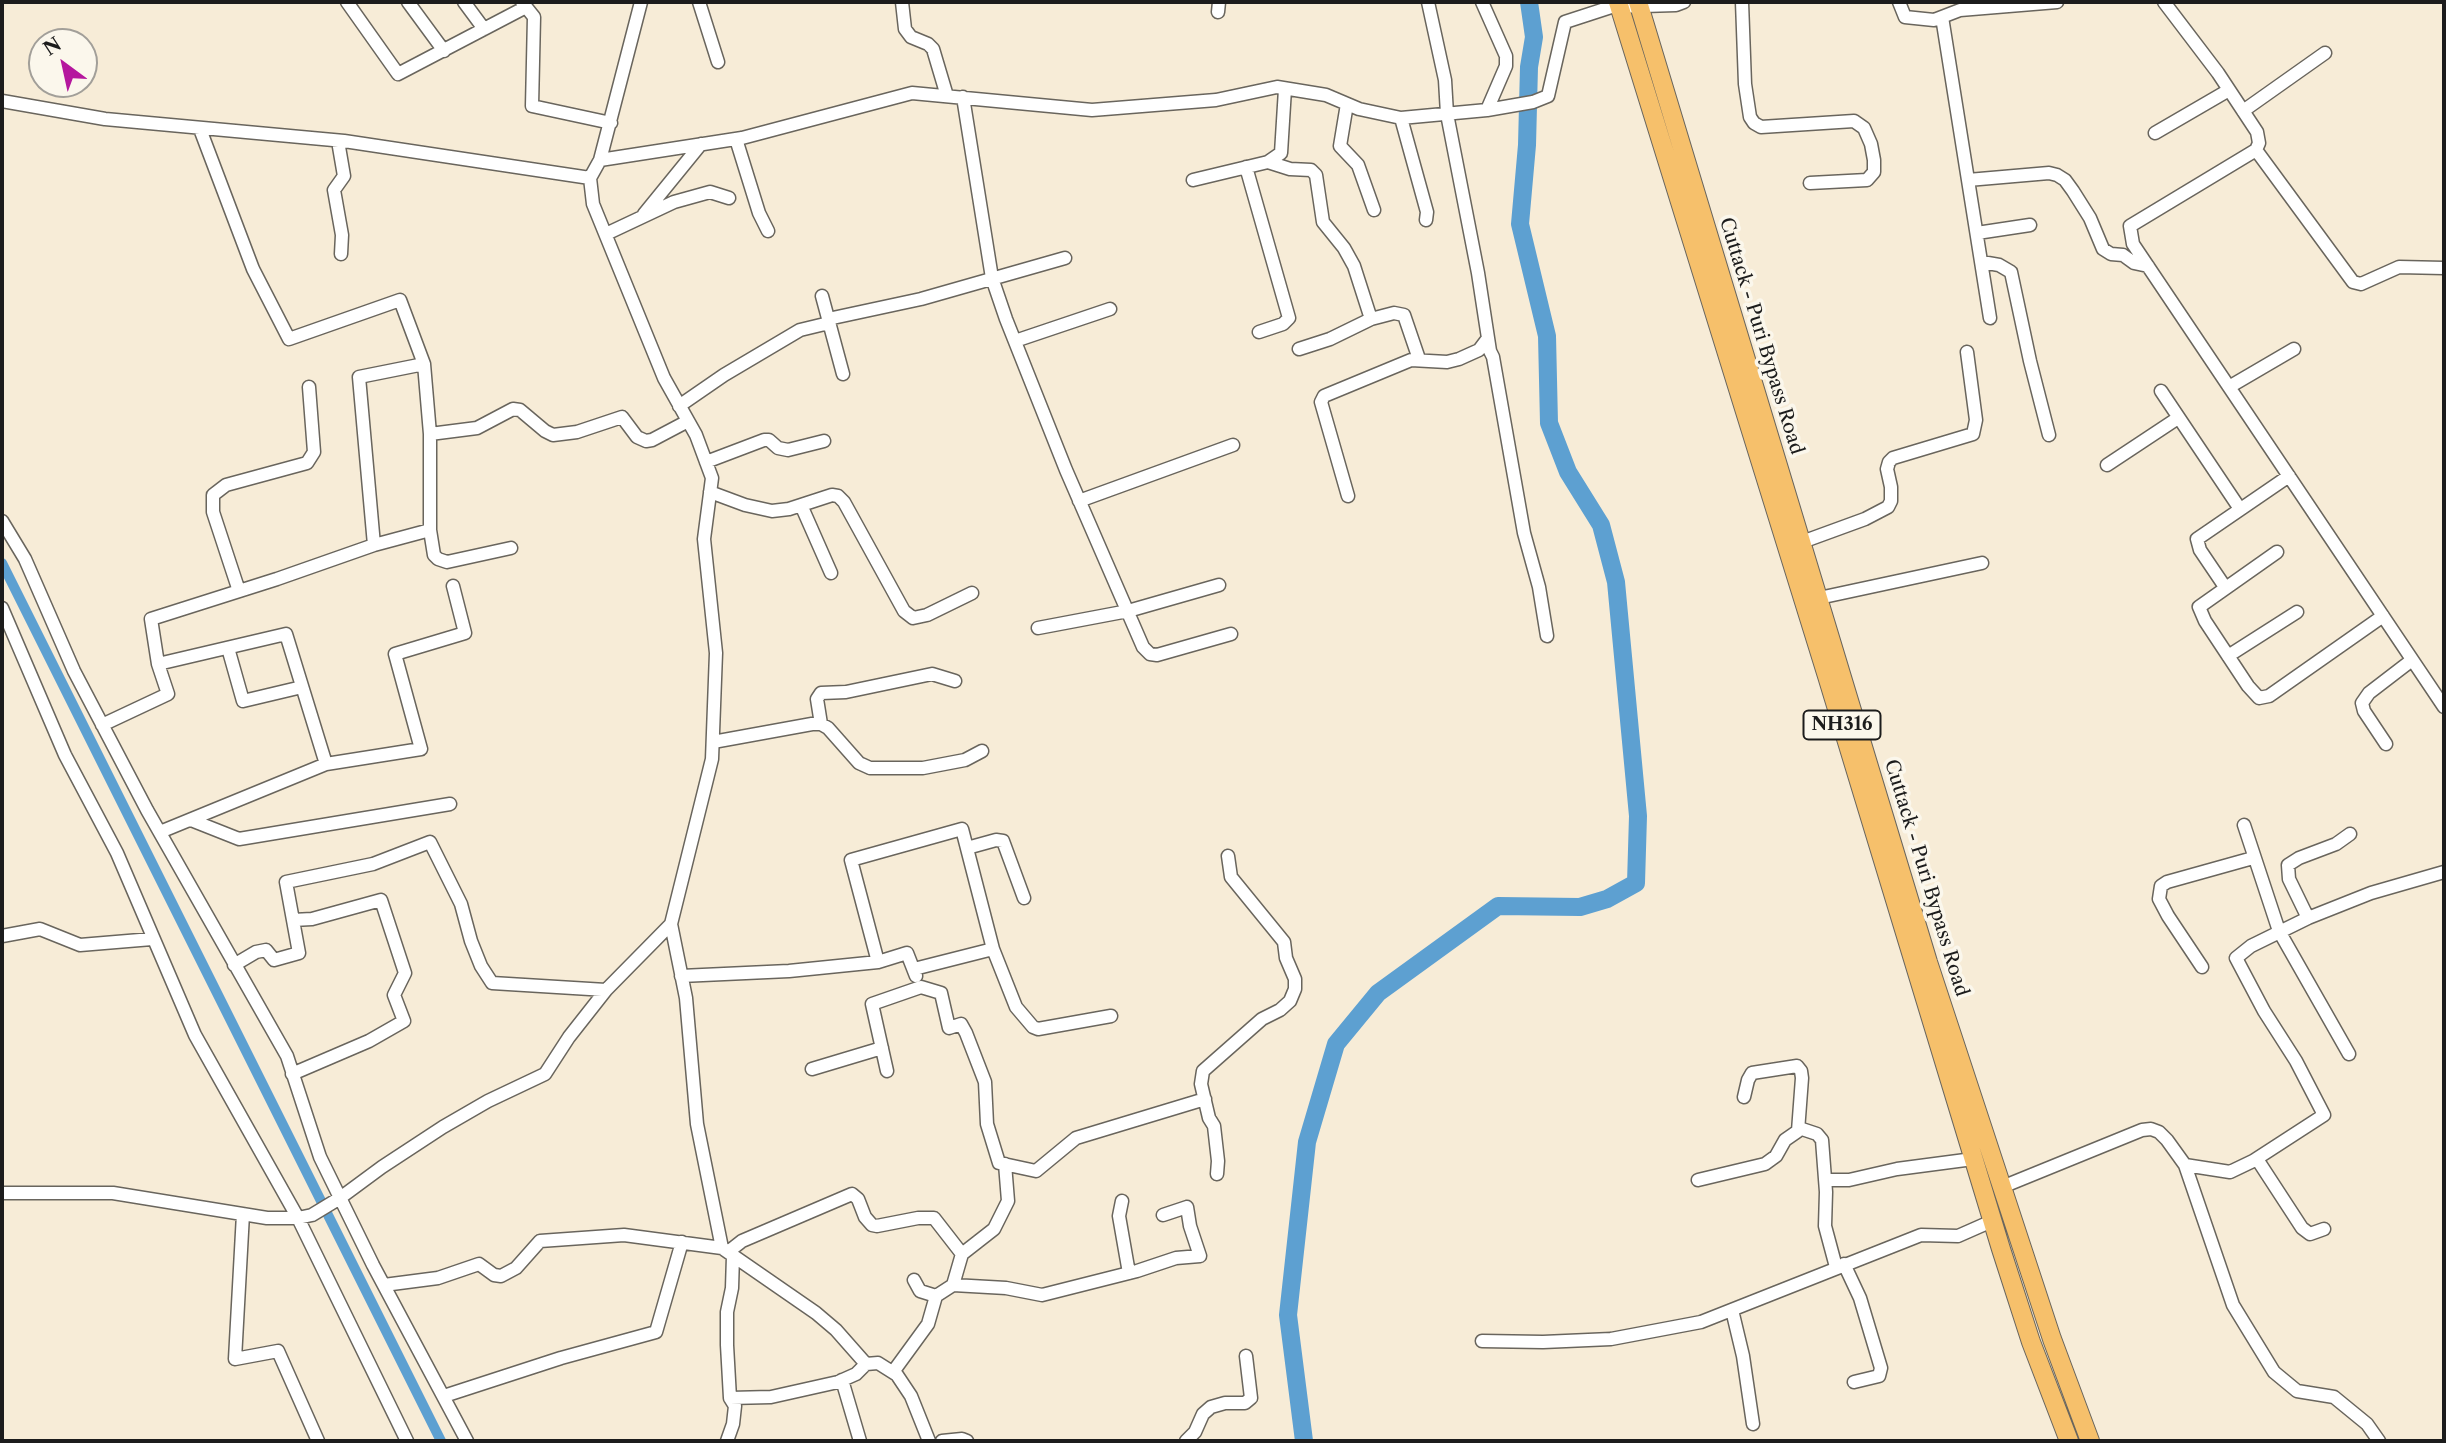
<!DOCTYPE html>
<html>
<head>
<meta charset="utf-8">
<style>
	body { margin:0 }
	#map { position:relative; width:2446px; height:1443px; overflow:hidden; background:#f7ecd7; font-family:"Libre Caslon Text",serif }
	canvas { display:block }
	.frame { position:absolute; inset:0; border:4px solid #1c1c1c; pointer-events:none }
	.north { position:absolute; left:28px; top:28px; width:70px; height:70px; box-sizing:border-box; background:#fbf7ec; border:2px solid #a29f99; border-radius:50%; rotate:327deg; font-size:19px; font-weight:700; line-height:28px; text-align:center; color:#1c1c1c }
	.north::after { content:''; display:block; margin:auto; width:24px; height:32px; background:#b5179e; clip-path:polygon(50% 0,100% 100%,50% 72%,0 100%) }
</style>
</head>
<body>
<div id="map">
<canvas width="2446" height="1443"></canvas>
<div class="frame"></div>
<div class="north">N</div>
</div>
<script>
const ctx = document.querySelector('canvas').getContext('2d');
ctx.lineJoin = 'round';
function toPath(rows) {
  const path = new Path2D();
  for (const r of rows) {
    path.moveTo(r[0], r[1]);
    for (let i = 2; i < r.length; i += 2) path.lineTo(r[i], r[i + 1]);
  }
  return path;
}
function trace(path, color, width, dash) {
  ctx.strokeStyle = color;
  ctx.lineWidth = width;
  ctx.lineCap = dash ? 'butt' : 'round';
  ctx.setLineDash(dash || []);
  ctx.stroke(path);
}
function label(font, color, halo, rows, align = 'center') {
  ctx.font = font + ' "Libre Caslon Text",serif';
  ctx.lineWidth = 7;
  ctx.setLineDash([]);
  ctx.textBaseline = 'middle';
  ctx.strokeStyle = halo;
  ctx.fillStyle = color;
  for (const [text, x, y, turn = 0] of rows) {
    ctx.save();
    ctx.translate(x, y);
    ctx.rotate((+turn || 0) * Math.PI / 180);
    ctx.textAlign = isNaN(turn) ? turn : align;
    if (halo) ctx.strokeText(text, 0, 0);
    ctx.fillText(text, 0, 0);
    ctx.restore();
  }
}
trace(toPath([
	[2,563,441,1441]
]), '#5da0d1', 10);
trace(toPath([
	[1304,1441,1288,1315,1307,1142,1336,1044,1378,993,1498,906,1580,907,1607,899,1636,883,1638,816,1616,582,1601,525,1568,472,1549,423,1547,336,1520,224,1527,145,1529,67,1534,37,1529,2]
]), '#5da0d1', 18);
const minor = toPath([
	[347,2,398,74,526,7],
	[408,2,444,51],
	[464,2,484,29],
	[522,2,534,17,532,106,611,123],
	[699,2,718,62],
	[902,2,905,29,911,37,928,44,933,49,947,96],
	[1428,2,1445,80,1447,114,1478,273,1490,351,1493,357,1524,533,1539,587,1547,636],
	[1482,2,1506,56,1506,66,1487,110],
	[1742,2,1745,84,1750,117,1754,123,1761,127,1854,121,1864,128,1871,144,1874,160,1874,172,1867,180,1810,183],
	[1899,2,1905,17,1934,20,1960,10,2057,2],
	[2164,2,2218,73,2257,132,2259,143,2256,150,2130,226,2133,244,2444,707],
	[1218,12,1219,2],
	[1942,17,1990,318],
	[963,97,992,278,1006,319,1066,470,1143,647,1150,654,1157,655,1231,634],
	[2,101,105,119,344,141,590,178,600,160,742,138,912,93,1092,110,1216,100,1277,87,1326,95,1359,109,1401,118,1487,110,1533,102,1548,96,1565,22,1611,7,1676,5,1684,2],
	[1347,104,1340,146,1358,165,1374,210],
	[2243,111,2325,53],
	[1401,118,1427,212,1426,220],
	[200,129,253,269,289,339,400,300,424,364,430,434],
	[2155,133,2229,90],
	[736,139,759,213,768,231],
	[338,141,344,176,334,190,342,235,341,254],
	[2256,150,2353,282,2361,284,2399,267,2444,268],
	[600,160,641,2],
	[1268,162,1290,169,1311,170,1316,175,1323,222,1344,248,1354,266,1371,319,1330,339,1299,349],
	[1246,167,1289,318,1283,324,1259,332],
	[590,178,593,204,664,378,696,435,712,478,704,539,716,653,712,759,671,924,686,998,697,1124,722,1248,816,1313,836,1330,866,1364,878,1363,897,1375,911,1396,929,1441],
	[1193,180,1268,162,1281,153,1285,89],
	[1968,180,2049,173,2057,175,2065,180,2073,191,2090,218,2103,249,2111,254,2123,255,2134,263,2148,266],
	[644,214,701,144],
	[1977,233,2030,225],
	[606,234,674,202,710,192,729,198],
	[1982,262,1999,265,2011,272,2030,361,2049,435],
	[822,296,843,374],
	[828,319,921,299,1065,258],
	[1371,319,1394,313,1404,315,1419,359],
	[1015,341,1110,309],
	[2229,387,2294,349],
	[2161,391,2240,509],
	[679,406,724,375,800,330,829,323],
	[706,462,764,440,769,440,778,448,788,450,824,441],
	[2107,465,2178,418],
	[710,492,745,505,772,511,789,509,832,495,838,496,844,502,904,611,913,618,927,615,972,593],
	[1348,496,1321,402,1324,396,1411,360,1447,362,1459,359,1479,350,1488,338],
	[1079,501,1233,445],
	[801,505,831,573],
	[2,521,25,559,74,671,147,810,287,1056,320,1157,373,1265,467,1441],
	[430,530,434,555,438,559,447,562,511,548],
	[1802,542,1865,519,1888,507,1891,501,1891,487,1887,469,1889,462,1893,458,1973,434,1976,420,1967,352],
	[374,545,430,530,430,434,477,428,513,409,520,410,545,431,553,435,577,432,622,417,637,437,646,441,652,440,688,421],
	[2277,552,2199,607,2205,621,2248,686,2259,698,2269,696,2383,616],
	[2225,587,2200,550,2197,539,2289,476],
	[239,591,213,512,213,495,226,485,307,463,314,452,309,387],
	[1819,598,1982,563],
	[2,608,65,755,117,853,195,1035,298,1218,407,1441],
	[1038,628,1128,611,1219,585],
	[228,648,243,701,302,687],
	[2228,656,2297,612],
	[158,664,151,619,277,579,374,545,359,377,424,364],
	[821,724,817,699,821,693,846,692,932,674,955,681],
	[102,725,168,694,158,664,286,634,326,764,160,832],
	[713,742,812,724,821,724,828,728,859,763,870,768,923,768,965,760,982,751],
	[2386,744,2364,711,2362,703,2369,693,2412,660],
	[326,764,421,749,395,654,465,633,453,586],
	[191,820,239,839,450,804],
	[2244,825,2279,931,2349,1054],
	[967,848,996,840,1003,841,1024,898],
	[2308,918,2289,879,2288,865,2299,858,2336,844,2350,834],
	[2,936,40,929,80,945,152,939],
	[993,949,1016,1007,1033,1027,1038,1029,1111,1016],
	[878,962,851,860,962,829,993,949,914,969],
	[234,965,256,952,266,950,274,960,299,953,286,882,373,864,430,842,461,904,471,941,481,966,492,983,606,990],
	[2202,967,2168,916,2159,899,2161,886,2167,882,2253,858],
	[681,976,789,971,878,962,907,953,916,976],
	[812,1069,882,1048],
	[887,1071,872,1004,921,987,941,993,949,1028,961,1024,966,1033,985,1082,987,1124,999,1163,1036,1171,1076,1138,1205,1099],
	[292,1074,369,1041,404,1021,394,995,405,973,381,900,312,919,293,920],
	[1799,1128,1817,1134,1822,1140,1826,1192,1825,1226,1836,1267],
	[2257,1159,2302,1228,2310,1234,2324,1229],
	[2185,1165,2230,1172,2253,1161,2324,1115,2296,1061,2264,1011,2236,958,2251,946,2308,918,2371,893,2444,872],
	[1217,1174,1218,1161,1214,1126,1209,1118,1201,1084,1203,1071,1262,1019,1280,1010,1290,1001,1295,989,1295,979,1286,958,1284,942,1231,877,1228,856],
	[1698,1180,1765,1164,1776,1156,1785,1140,1798,1131,1802,1078,1801,1071,1797,1066,1752,1073,1748,1080,1744,1097],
	[1825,1180,1849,1180,1897,1169,1973,1159],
	[2002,1187,2142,1130,2151,1129,2159,1132,2167,1140,2185,1165,2233,1305,2274,1372,2297,1391,2334,1397,2367,1424,2379,1441],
	[2,1193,113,1193,267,1218,298,1218,312,1215,340,1198,382,1167,443,1127,488,1101,545,1074,569,1037,606,990,671,924],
	[1122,1201,1119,1216,1129,1273],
	[243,1214,235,1359,278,1351,318,1441],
	[728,1252,742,1241,852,1194,858,1199,865,1217,872,1225,877,1226,918,1218,934,1218,962,1254],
	[1844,1264,1860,1298,1881,1368,1879,1376,1854,1382],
	[384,1285,438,1278,479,1264,494,1275,501,1276,516,1268,540,1241,624,1235,722,1248],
	[953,1285,962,1254,994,1229,1008,1201,1005,1164],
	[936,1296,953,1285,1006,1288,1042,1295,1137,1271,1176,1258,1200,1256,1190,1226,1187,1207,1163,1215],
	[1732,1310,1743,1356,1753,1424],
	[1482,1341,1543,1342,1611,1339,1701,1322,1921,1235,1958,1236,1992,1221],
	[893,1372,928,1324,936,1296,920,1291,914,1280],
	[842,1380,860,1441],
	[444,1396,561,1358,656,1332,682,1242],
	[730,1398,771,1397,838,1382,856,1374,866,1364],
	[727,1441,733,1424,735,1406,730,1398,727,1345,727,1312,732,1288,733,1256],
	[942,1441,962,1439,967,1441],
	[1186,1441,1195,1432,1203,1414,1211,1407,1225,1403,1245,1403,1251,1398,1246,1356]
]);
const highway = toPath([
	[1618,2,1827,676,2001,1249,2031,1342,2069,1441],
	[1638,2,1928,962,2052,1339,2090,1441]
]);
trace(minor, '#69655d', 15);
trace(highway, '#69655d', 20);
trace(minor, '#fff', 12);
trace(highway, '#f6c06b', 18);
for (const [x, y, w] of [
	[1842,725,77]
]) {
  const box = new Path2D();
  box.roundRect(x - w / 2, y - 14.5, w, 29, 5);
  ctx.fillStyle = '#fbf7ec';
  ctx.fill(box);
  trace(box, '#1c1c1c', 2);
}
label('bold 18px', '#1c1c1c', null, [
	["NH316",1842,725]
]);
label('19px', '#1c1c1c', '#fbf7ec', [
	["Cuttack - Puri Bypass Road",1761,336,73],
	["Cuttack - Puri Bypass Road",1926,878,73]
]);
</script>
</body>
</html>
